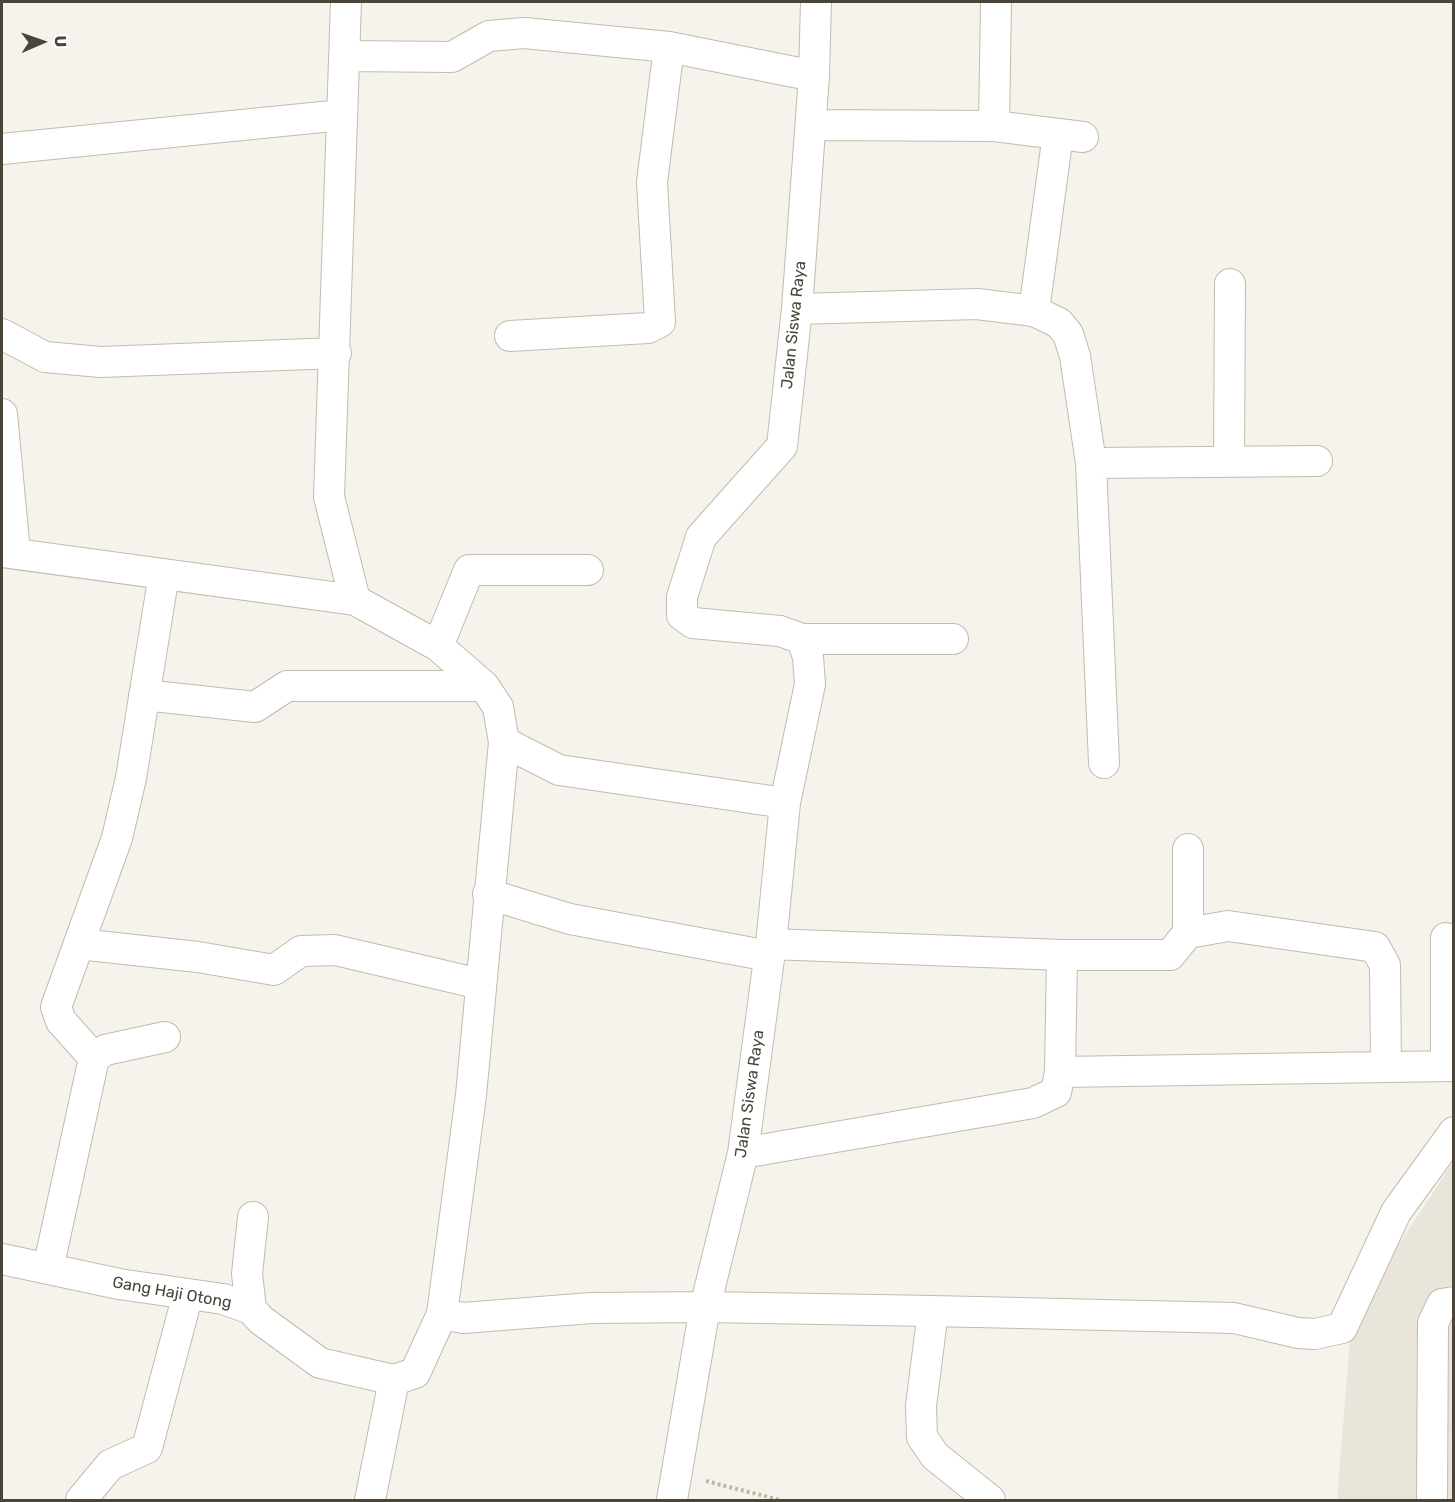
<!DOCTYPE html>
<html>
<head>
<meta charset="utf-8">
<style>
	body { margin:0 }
	#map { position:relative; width:1455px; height:1502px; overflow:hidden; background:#f6f3ec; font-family:Rubik,sans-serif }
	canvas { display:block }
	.frame { position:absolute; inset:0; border:3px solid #4b4439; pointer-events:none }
	.north { position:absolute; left:12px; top:12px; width:60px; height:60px; -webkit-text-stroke:4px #fff; paint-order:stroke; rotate:88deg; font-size:16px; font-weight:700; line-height:24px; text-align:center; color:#4b4439 }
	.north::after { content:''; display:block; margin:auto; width:21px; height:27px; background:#4b4439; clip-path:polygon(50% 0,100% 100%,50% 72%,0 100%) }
</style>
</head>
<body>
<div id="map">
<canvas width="1455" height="1502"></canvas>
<div class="frame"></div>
<div class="north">U</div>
</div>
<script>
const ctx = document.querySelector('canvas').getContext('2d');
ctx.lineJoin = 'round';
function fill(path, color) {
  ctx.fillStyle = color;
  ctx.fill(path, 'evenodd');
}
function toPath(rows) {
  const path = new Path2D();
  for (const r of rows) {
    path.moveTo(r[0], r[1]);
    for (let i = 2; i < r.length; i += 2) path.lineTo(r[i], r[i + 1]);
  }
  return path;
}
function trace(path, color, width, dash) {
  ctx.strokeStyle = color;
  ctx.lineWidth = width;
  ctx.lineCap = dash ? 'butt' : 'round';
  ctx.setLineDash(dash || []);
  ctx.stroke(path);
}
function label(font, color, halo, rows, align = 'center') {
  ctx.font = font + ' Rubik,sans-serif';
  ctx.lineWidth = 4.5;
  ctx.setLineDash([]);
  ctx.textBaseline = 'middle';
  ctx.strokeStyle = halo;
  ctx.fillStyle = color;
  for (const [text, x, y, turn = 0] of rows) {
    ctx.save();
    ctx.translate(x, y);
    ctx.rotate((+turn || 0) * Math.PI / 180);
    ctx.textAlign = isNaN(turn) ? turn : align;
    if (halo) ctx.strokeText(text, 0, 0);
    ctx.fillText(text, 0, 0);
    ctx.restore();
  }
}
fill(toPath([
	[1453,1162,1453,1500,1337,1500,1352,1316]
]), '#eae5da');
const minor = toPath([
	[346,2,329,497,355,600],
	[996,2,994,126,1083,137],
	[344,56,452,57,489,36,524,33,669,47],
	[811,125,994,126],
	[2,149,342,115],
	[797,309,977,304,1034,311,1059,323,1068,334,1075,356,1091,463,1104,763],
	[1034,311,1058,134],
	[2,334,45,357,101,362,336,353],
	[510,336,648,328,660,322,652,182,669,47,814,76],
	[2,414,15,553],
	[1229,462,1230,284],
	[1091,463,1317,461],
	[2,552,355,600,438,646,484,686,498,707,504,742,471,1095,442,1314,415,1373,394,1380,320,1363,261,1320,251,1309,223,1299,119,1284,2,1259],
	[802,639,953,639],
	[438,646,469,570,588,570],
	[144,695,255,707,287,686,484,686],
	[504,742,559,770,785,803],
	[1188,849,1188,933,1228,926,1375,947,1385,965,1386,1066],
	[488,894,570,919,769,956],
	[79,944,198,957,274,970,301,951,335,950,480,984],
	[771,944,1062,955,1170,955,1188,933],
	[94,1058,61,1021,56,1007,117,838,131,778,164,574],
	[1446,1064,1446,938],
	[1060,1072,1454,1066],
	[743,1153,1033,1103,1056,1092,1060,1072,1062,955],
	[48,1269,94,1058,105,1050,165,1037],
	[251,1309,247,1274,253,1217],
	[933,1311,921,1406,922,1437,935,1456,990,1500],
	[442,1314,463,1318,591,1308,705,1307,933,1311,1234,1318,1298,1333,1315,1334,1342,1328,1396,1212,1454,1132],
	[81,1500,110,1465,147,1448,188,1294],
	[370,1500,394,1380],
	[672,1500,705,1307,743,1153,771,944,785,803,810,684,808,657,802,639,780,631,693,623,682,615,682,597,701,537,782,446,797,309,814,76,816,2],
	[1432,1500,1433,1323,1442,1304,1454,1302]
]);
trace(minor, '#c2bbae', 32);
trace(toPath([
	[706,1481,780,1500]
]), '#c4b79f', 4, [3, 3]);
trace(minor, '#fff', 30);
label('16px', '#4b4439', '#fff', [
	["Jalan Siswa Raya",794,325,-84],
	["Jalan Siswa Raya",750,1094,-82],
	["Gang Haji Otong",172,1293,10]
]);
</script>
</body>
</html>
